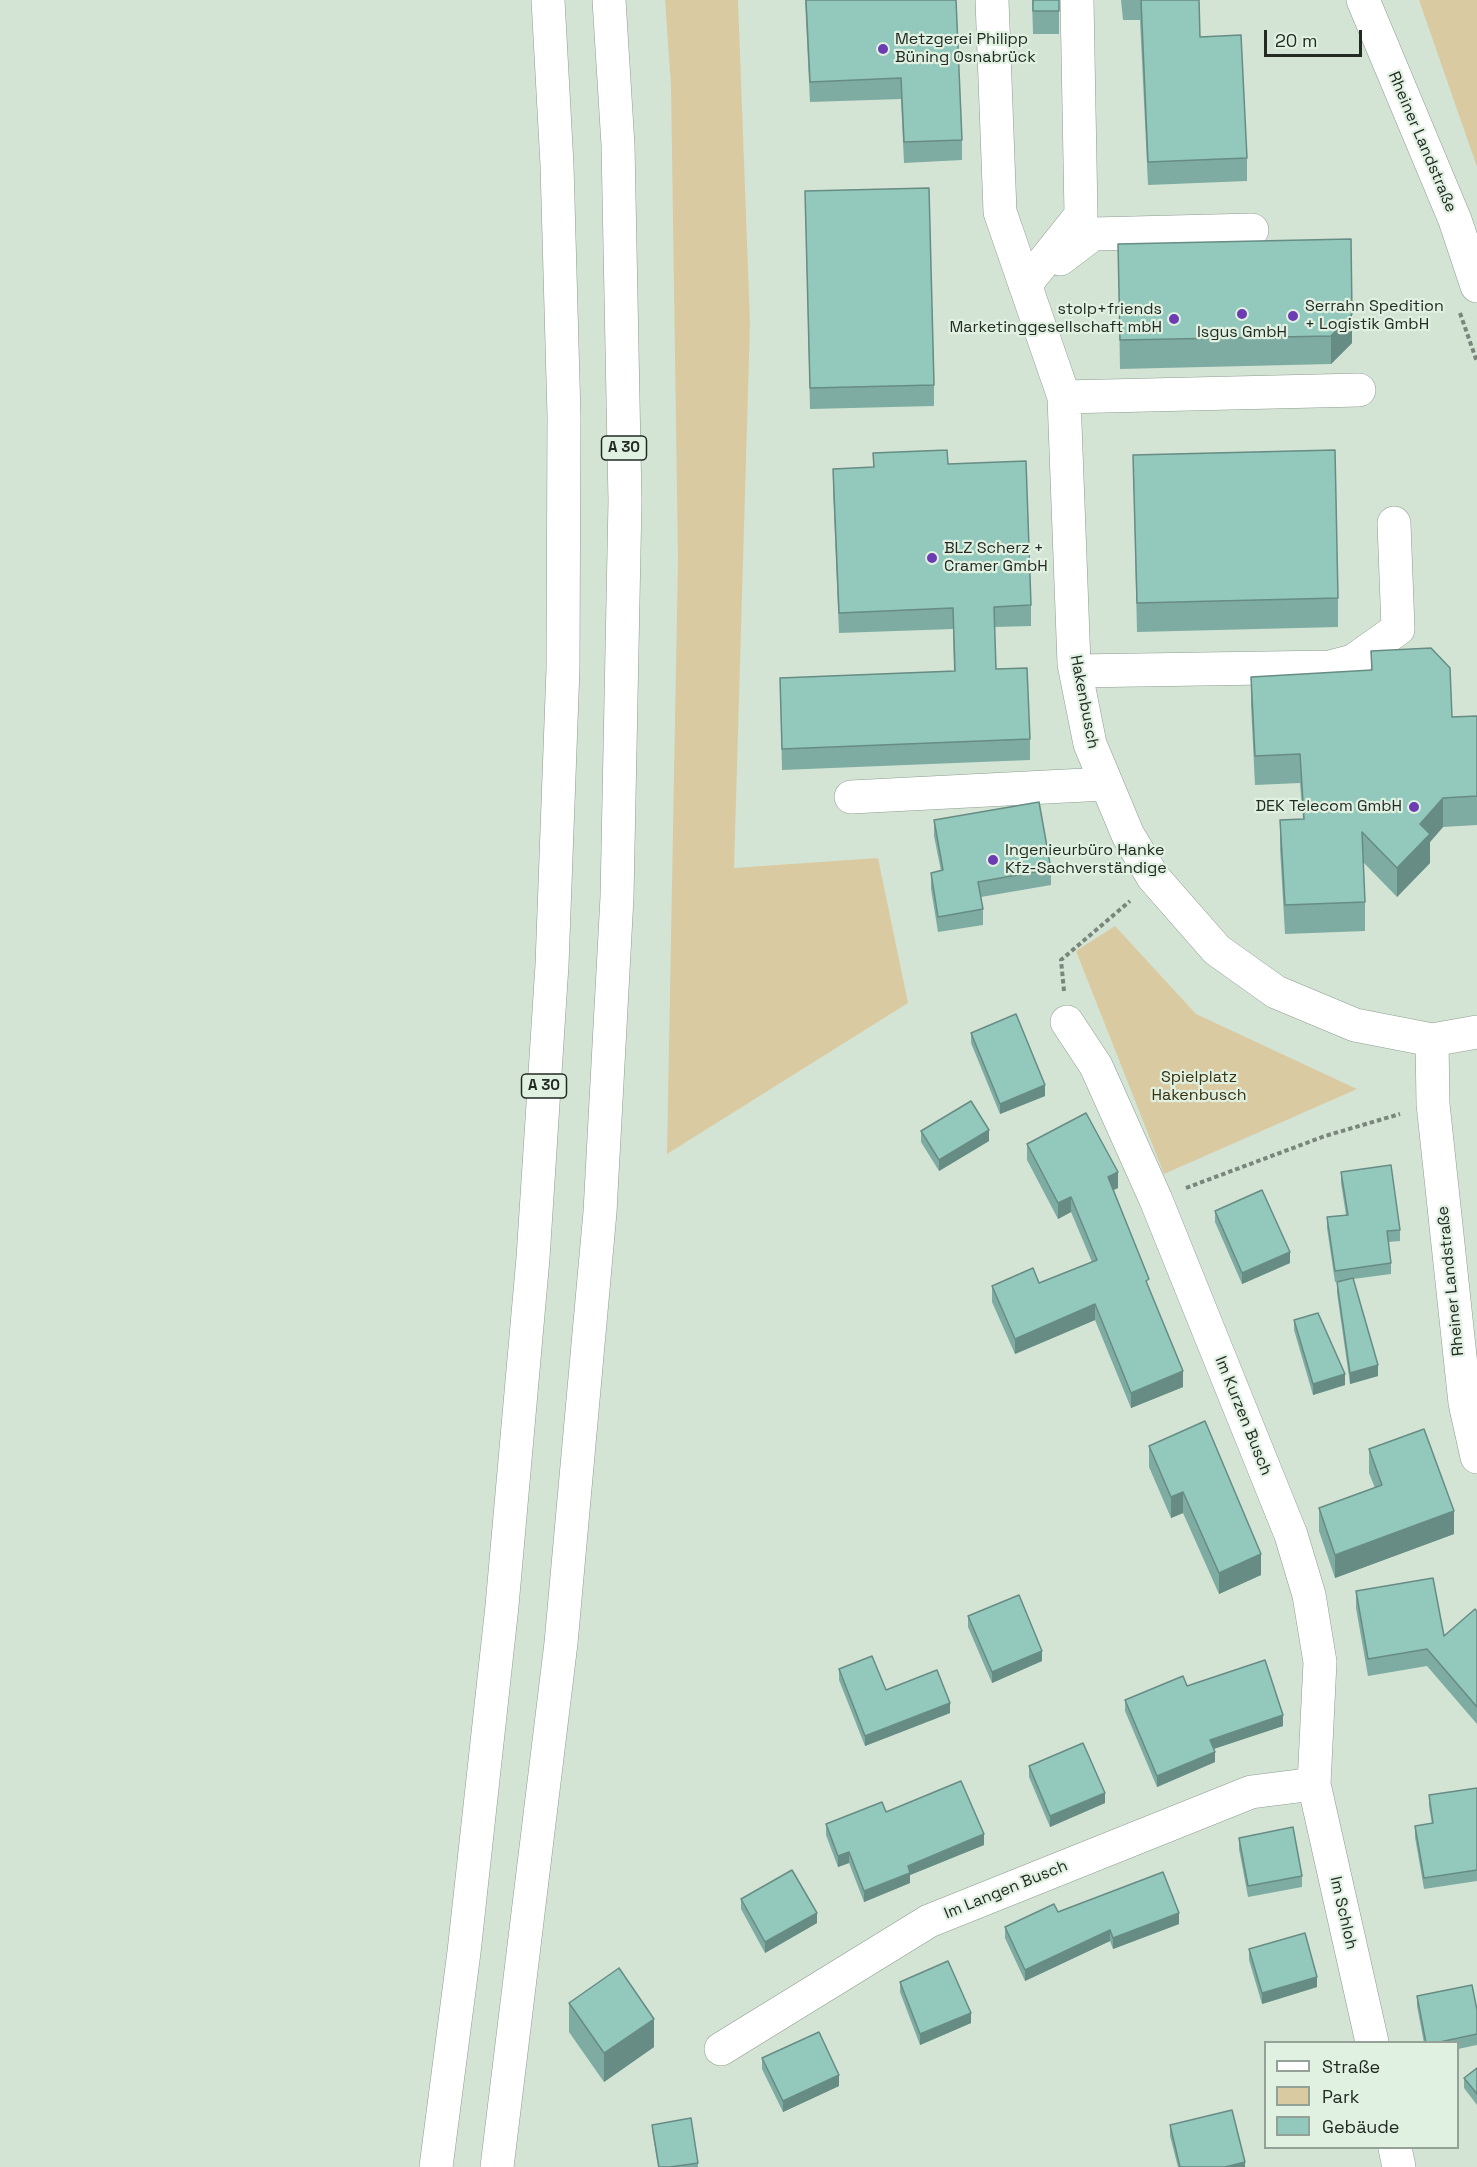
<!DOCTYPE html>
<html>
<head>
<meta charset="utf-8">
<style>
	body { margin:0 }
	#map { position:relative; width:1477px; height:2167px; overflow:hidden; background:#d3e4d5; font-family:"Space Grotesk",sans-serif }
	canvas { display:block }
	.legend { position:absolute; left:1264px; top:2041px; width:195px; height:108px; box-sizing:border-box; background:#e0f1e2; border:2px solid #94a196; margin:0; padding:8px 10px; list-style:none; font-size:18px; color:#232a24 }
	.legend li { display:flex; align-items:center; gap:12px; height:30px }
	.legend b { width:30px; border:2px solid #94a196 }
	.scale { position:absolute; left:1264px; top:30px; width:98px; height:27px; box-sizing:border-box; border:3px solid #232a24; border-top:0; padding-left:8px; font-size:18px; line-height:21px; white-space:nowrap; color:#232a24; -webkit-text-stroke:4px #e0f1e2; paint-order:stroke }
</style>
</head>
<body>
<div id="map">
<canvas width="1477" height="2167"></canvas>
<ul class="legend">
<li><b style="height:8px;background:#fff"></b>Straße</li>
<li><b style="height:16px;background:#dacaa2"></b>Park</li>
<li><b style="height:16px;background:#93c8bc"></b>Gebäude</li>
</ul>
<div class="scale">20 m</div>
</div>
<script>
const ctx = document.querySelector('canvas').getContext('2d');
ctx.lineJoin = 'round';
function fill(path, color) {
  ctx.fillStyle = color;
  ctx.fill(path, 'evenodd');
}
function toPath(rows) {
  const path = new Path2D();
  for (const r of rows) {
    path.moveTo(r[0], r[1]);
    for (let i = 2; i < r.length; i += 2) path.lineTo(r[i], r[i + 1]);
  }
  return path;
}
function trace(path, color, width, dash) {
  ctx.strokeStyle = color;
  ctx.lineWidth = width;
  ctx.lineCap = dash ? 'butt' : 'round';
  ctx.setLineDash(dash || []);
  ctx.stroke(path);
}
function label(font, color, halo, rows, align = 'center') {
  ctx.font = font + ' "Space Grotesk",sans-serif';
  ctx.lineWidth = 4.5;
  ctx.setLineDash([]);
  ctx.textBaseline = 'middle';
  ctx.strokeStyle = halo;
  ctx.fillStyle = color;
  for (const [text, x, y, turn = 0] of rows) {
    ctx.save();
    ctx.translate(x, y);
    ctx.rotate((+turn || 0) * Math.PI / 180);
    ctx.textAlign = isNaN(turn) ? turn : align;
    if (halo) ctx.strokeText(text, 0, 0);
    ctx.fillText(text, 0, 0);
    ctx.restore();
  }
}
fill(toPath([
	[665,0,738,0,750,323,734,868,878,858,908,1003,667,1154,678,559,671,86],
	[1419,0,1477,0,1477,167],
	[1115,926,1196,1014,1357,1089,1164,1174,1076,951]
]), '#dacaa2');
const minor = toPath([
	[992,0,1000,212,1064,397,1074,664,1090,744,1128,835,1153,877,1217,950,1276,992,1355,1025,1432,1040,1477,1032],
	[1363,0,1455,220,1477,286],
	[1060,259,1093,234,1252,230],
	[1025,285,1081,215,1077,0],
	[1064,397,1359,390],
	[1076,671,1330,667,1353,661,1398,629,1394,523],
	[851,797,1105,784],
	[1067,1022,1096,1066,1156,1200,1291,1535,1309,1595,1320,1662,1314,1784,1372,2042],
	[1432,1040,1433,1104,1465,1403,1477,1457],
	[721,2049,929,1921,1251,1792,1314,1784],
	[1395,2148,1399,2167]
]);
const highway = toPath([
	[436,2167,464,1952,502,1606,533,1258,552,965,563,668,564,416,557,165,548,0],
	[497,2167,561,1643,600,1212,617,897,625,501,618,145,609,0]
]);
trace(minor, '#8c9c8e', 34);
trace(highway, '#8c9c8e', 34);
trace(toPath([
	[1460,313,1477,362],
	[1064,991,1061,960,1130,901],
	[1186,1188,1325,1136,1400,1114]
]), '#7a867b', 4, [4.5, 3]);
trace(minor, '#fff', 33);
trace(highway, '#fff', 33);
fill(toPath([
	[805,0,956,0,962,140,962,160,904,163,901,99,810,102],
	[1032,0,1059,0,1059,34,1033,34],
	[1121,0,1199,0,1200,37,1247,158,1247,181,1148,185,1140,20,1123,20],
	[805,191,934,385,934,406,810,409],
	[1118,244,1352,343,1331,364,1120,369],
	[873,453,948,464,1031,605,1031,626,994,627,996,669,1030,739,1030,760,782,770,780,678,954,671,953,629,839,633,833,489,833,469,873,467],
	[1133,455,1338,598,1338,627,1137,632],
	[1371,651,1452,717,1477,716,1477,825,1443,827,1430,842,1430,863,1397,897,1363,862,1365,902,1365,931,1285,934,1280,849,1280,820,1303,819,1300,783,1255,785,1251,705,1251,677,1371,671],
	[934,820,1051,869,1051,885,981,897,983,909,983,925,938,932,931,889,931,873,941,871,934,836],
	[971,1033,1045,1096,1000,1114,971,1043],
	[921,1131,989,1141,939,1171,921,1142],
	[1027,1144,1118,1188,1114,1190,1183,1387,1131,1408,1095,1320,1015,1354,992,1302,992,1286,1039,1283,1092,1262,1071,1212,1058,1219,1027,1160],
	[1341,1172,1400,1230,1400,1241,1388,1242,1391,1263,1391,1274,1353,1279,1378,1376,1350,1384,1337,1293,1337,1282,1339,1281,1335,1282,1327,1228,1327,1217,1346,1215,1341,1183],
	[1215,1211,1290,1263,1242,1284,1215,1222],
	[1294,1320,1345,1385,1313,1395,1294,1330],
	[1149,1446,1261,1575,1219,1594,1183,1513,1171,1518,1149,1467],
	[1369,1449,1454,1534,1335,1578,1319,1531,1319,1508,1375,1488,1369,1473],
	[1356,1591,1444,1636,1477,1611,1477,1724,1427,1666,1368,1676,1356,1608],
	[968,1616,1042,1661,992,1683,968,1627],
	[839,1669,886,1690,950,1713,865,1746,839,1680],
	[1187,1686,1283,1726,1214,1749,1215,1762,1157,1787,1125,1711,1125,1700],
	[1029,1766,1105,1803,1050,1827,1029,1777],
	[1477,1788,1477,1881,1424,1889,1415,1837,1415,1826,1432,1824,1429,1806,1429,1795],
	[886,1812,984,1845,910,1875,910,1883,864,1902,849,1863,838,1867,826,1835,826,1824],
	[1239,1838,1302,1876,1302,1887,1248,1897,1239,1849],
	[741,1899,817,1923,765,1953,741,1909],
	[1058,1912,1179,1924,1113,1949,1110,1941,1025,1981,1005,1938,1005,1927],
	[1249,1949,1317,1987,1262,2004,1249,1960],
	[900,1982,971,2023,920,2045,900,1992],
	[1417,1996,1477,2010,1477,2045,1458,2049,1458,2043,1424,2043,1417,2006],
	[569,2003,654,2047,604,2082,569,2032],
	[762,2058,839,2086,783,2112,762,2069],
	[1477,2068,1477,2105,1464,2088,1464,2078],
	[652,2125,698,2163,698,2167,658,2167,652,2130],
	[1170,2125,1245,2167,1178,2167,1170,2136]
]), '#7eaca2');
fill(toPath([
	[1352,314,1352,343,1331,364,1331,336],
	[1443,798,1443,827,1430,842,1430,863,1397,897,1397,868,1420,824],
	[1045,1085,1045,1096,1000,1114,1000,1104],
	[989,1130,989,1141,939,1171,939,1160],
	[1118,1172,1118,1188,1108,1192,1108,1177],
	[1071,1197,1071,1212,1058,1219,1058,1203],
	[1290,1252,1290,1263,1242,1284,1242,1273],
	[1095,1304,1095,1320,1015,1354,1015,1339],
	[1378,1365,1378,1376,1350,1384,1350,1373],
	[1183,1371,1183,1387,1131,1408,1131,1393],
	[1345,1374,1345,1385,1313,1395,1313,1384],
	[1183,1492,1183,1513,1171,1518,1171,1497],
	[1454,1511,1454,1534,1335,1578,1335,1555],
	[1261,1554,1261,1575,1219,1594,1219,1573],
	[1042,1651,1042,1661,992,1683,992,1672],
	[950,1703,950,1713,865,1746,865,1736],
	[1283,1715,1283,1726,1210,1750,1210,1740],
	[1215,1752,1215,1762,1157,1787,1157,1776],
	[1105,1793,1105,1803,1050,1827,1050,1816],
	[984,1834,984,1845,910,1875,910,1883,864,1902,864,1891,908,1866],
	[849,1852,849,1863,838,1867,838,1856],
	[817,1913,817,1923,765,1953,765,1942],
	[1179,1913,1179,1924,1113,1949,1113,1938],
	[1110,1930,1110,1941,1025,1981,1025,1970],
	[1317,1977,1317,1987,1262,2004,1262,1993],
	[971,2013,971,2023,920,2045,920,2034],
	[654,2019,654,2047,604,2082,604,2053],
	[839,2075,839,2086,783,2112,783,2101],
	[1245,2162,1245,2167,1225,2167]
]), '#678c84');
const building = toPath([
	[806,0,956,0,962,140,904,142,901,78,810,82,806,0],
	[1033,0,1059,0,1059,11,1033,11,1033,0],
	[1141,0,1199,0,1200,37,1241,35,1247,158,1148,162,1141,0],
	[929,188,934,385,810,388,805,191,929,188],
	[1351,239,1352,314,1331,336,1120,340,1118,244,1351,239],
	[947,450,948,464,1026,461,1031,605,994,607,996,669,1027,668,1030,739,782,749,780,678,955,671,953,608,839,613,833,469,874,467,873,453,947,450],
	[1335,450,1338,598,1137,603,1133,455,1335,450],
	[1431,648,1450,668,1452,717,1477,716,1477,796,1443,798,1420,824,1430,834,1397,868,1362,832,1365,902,1285,905,1280,820,1304,819,1300,754,1255,756,1251,677,1372,670,1371,651,1431,648],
	[1039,802,1051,869,978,882,983,909,938,917,931,873,943,870,934,820,1039,802],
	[1016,1014,1045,1085,1000,1104,971,1033,1016,1014],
	[971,1101,989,1130,939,1160,921,1131,971,1101],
	[1086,1113,1118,1172,1108,1177,1149,1279,1146,1281,1183,1371,1131,1393,1095,1304,1015,1339,992,1286,1033,1268,1039,1283,1097,1260,1071,1197,1058,1203,1027,1144,1086,1113],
	[1391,1165,1400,1230,1387,1231,1391,1263,1335,1271,1327,1217,1348,1215,1341,1172,1391,1165],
	[1262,1190,1290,1252,1242,1273,1215,1211,1262,1190],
	[1353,1278,1378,1365,1350,1373,1337,1282,1353,1278],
	[1318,1313,1345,1374,1313,1384,1294,1320,1318,1313],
	[1205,1421,1261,1554,1219,1573,1183,1492,1171,1497,1149,1446,1205,1421],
	[1424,1429,1454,1511,1335,1555,1319,1508,1382,1485,1369,1449,1424,1429],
	[1433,1578,1444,1636,1475,1609,1477,1611,1477,1707,1427,1649,1368,1659,1356,1591,1433,1578],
	[1019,1595,1042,1651,992,1672,968,1616,1019,1595],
	[872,1656,886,1690,937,1670,950,1703,865,1736,839,1669,872,1656],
	[1265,1660,1283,1715,1210,1740,1215,1752,1157,1776,1125,1700,1183,1676,1187,1686,1265,1660],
	[1083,1743,1105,1793,1050,1816,1029,1766,1083,1743],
	[961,1781,984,1834,908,1866,910,1873,864,1891,849,1852,838,1856,826,1824,882,1802,886,1812,961,1781],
	[1477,1788,1477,1870,1424,1878,1415,1826,1433,1823,1429,1795,1477,1788],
	[1293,1827,1302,1876,1248,1886,1239,1838,1293,1827],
	[792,1870,817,1913,765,1942,741,1899,792,1870],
	[1163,1872,1179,1913,1113,1938,1110,1930,1025,1970,1005,1927,1054,1904,1058,1912,1163,1872],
	[1305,1933,1317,1977,1262,1993,1249,1949,1305,1933],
	[948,1961,971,2013,920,2034,900,1982,948,1961],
	[619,1968,654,2019,604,2053,569,2003,619,1968],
	[1472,1985,1477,2010,1477,2034,1435,2043,1426,2043,1417,1996,1472,1985],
	[819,2032,839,2075,783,2101,762,2058,819,2032],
	[1477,2068,1477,2094,1464,2078,1477,2068],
	[1232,2110,1245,2162,1225,2167,1180,2167,1170,2125,1232,2110],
	[691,2118,698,2163,670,2167,659,2167,652,2125,691,2118]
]);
fill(building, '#93c8bc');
trace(building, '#678c84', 1.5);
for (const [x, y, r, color] of [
	[883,49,6,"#6d3bb2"],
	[1242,314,6,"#6d3bb2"],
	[1293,316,6,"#6d3bb2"],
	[1174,319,6,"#6d3bb2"],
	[932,558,6,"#6d3bb2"],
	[1414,807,6,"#6d3bb2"],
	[993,860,6,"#6d3bb2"]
]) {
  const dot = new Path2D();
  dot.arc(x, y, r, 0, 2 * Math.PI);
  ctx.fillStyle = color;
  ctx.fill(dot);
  trace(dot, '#e0f1e2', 2);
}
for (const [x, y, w] of [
	[624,448,45],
	[544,1086,45]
]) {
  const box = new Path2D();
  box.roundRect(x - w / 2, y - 12, w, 24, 4.5);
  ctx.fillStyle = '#e0f1e2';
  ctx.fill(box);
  trace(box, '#232a24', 1.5);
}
label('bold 15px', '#232a24', null, [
	["A 30",624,448],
	["A 30",544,1086]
]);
label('16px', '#232a24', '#e0f1e2', [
	["Metzgerei Philipp",895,40],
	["Büning Osnabrück",895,58],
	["Serrahn Spedition",1305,307],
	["+ Logistik GmbH",1305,325],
	["stolp+friends",1162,310,"right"],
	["Marketinggesellschaft mbH",1162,328,"right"],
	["Isgus GmbH",1242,333,"center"],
	["BLZ Scherz +",944,549],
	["Cramer GmbH",944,567],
	["DEK Telecom GmbH",1402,807,"right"],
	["Ingenieurbüro Hanke",1005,851],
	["Kfz-Sachverständige",1005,869]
], 'left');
label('16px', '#232a24', '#e0f1e2', [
	["Rheiner Landstraße",1422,142,67],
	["Hakenbusch",1084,702,79],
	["Rheiner Landstraße",1451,1281,-96],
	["Im Kurzen Busch",1243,1416,68],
	["Im Langen Busch",1006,1890,-22],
	["Im Schloh",1343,1913,77]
]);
label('16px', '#3b2f0d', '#e0f1e2', [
	["Spielplatz",1199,1078],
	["Hakenbusch",1199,1096]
]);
</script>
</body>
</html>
